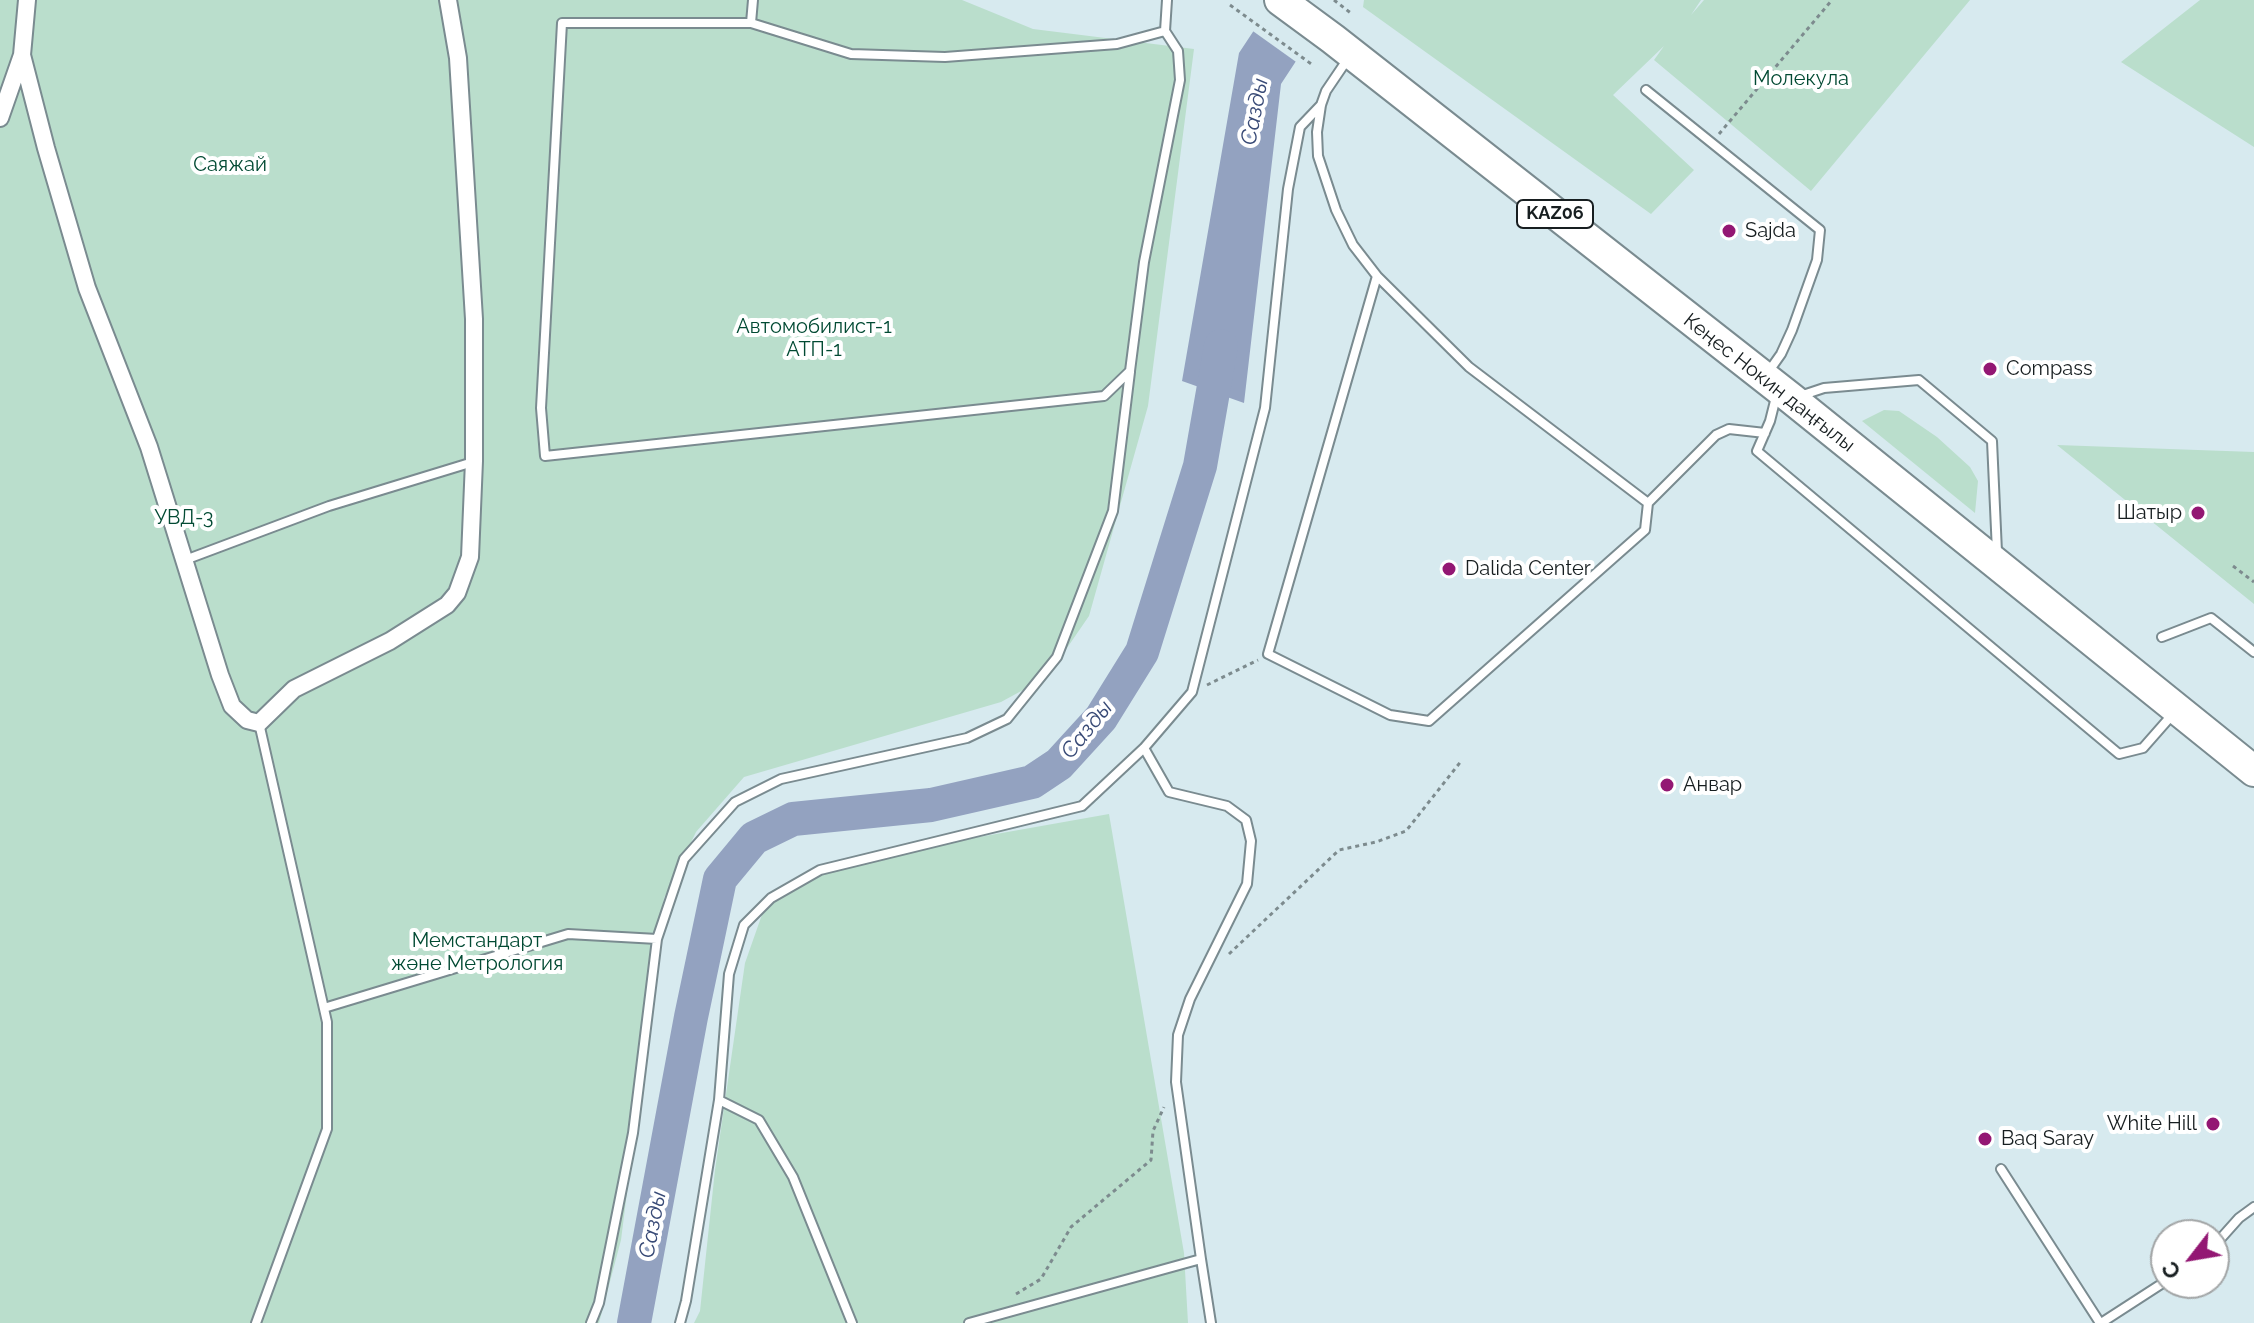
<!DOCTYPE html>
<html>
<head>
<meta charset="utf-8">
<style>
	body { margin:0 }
	#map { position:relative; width:2254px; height:1323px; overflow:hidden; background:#d7eaef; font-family:Raleway,sans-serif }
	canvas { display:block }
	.north { position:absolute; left:2150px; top:1219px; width:80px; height:80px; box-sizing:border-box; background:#fff; border:2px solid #a2a5a6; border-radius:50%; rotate:239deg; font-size:22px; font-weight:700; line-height:32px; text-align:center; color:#171e20 }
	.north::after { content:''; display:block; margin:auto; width:28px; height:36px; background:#931773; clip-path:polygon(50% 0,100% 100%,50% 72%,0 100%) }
</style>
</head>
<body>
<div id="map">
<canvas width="2254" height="1323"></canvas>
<div class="north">С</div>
</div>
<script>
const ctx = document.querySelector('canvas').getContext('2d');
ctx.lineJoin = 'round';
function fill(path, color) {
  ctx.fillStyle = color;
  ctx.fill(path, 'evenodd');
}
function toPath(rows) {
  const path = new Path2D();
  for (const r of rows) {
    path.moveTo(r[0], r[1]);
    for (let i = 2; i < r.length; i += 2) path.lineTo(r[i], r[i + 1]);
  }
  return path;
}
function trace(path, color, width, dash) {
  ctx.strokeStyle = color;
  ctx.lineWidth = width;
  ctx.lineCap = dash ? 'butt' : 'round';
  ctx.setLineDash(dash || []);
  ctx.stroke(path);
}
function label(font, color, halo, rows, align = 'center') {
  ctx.font = font + ' Raleway,sans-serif';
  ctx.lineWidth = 8;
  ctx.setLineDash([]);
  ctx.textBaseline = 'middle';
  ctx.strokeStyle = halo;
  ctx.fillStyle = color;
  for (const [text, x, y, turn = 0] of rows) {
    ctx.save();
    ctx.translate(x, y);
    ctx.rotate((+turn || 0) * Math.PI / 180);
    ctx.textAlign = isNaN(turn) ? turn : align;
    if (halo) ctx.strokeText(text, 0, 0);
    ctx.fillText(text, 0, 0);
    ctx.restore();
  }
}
fill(toPath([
	[0,0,962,0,1033,29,1194,49,1148,406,1089,616,1047,677,1001,702,744,777,696,832,664,898,621,1240,599,1323,0,1323],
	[1364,0,1701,0,1691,15,1704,0,1970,0,1811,191,1654,60,1664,46,1613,95,1694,170,1651,214,1363,7],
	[2200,0,2254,0,2254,147,2121,62],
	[1884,410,1899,411,1937,437,1970,467,1978,481,1975,513,1862,421],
	[2057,445,2254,452,2254,604],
	[1109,814,1184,1253,1188,1323,694,1323,700,1311,715,1170,745,963,765,906,801,879,844,861]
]), '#badecc');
fill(toPath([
	[1274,0,1336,0,1281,84,1244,403,1182,381,1239,53]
]), '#93a2c0');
fill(toPath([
	[1269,0,1340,0,1299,64,1250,29]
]), '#d7eaef');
trace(toPath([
	[634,1323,691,1017,720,879,754,838,793,819,931,805,1032,782,1059,764,1101,718,1142,652,1200,466,1221,346]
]), '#93a2c0', 34);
const lane = toPath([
	[751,23,753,0],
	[1165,31,1117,44,945,57,851,54,751,23,562,23,541,408,545,456,1104,396,1130,371,1144,262,1180,80,1178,51,1165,31,1167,0],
	[1349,57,1326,91,1321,105,1317,132,1318,156,1336,210,1353,245,1377,276],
	[1646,90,1820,230,1817,260,1792,330,1781,354,1769,371],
	[1777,393,1770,421,1757,451,2119,754,2143,748,2172,715],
	[1800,396,1824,388,1919,380,1992,441,1997,552],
	[1648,503,1469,367,1377,276,1268,654,1390,715,1429,721,1645,530,1648,503,1716,435,1729,429,1765,433],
	[185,560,329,506,473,462],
	[2162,637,2211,618,2254,652],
	[1144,748,1169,792,1227,806,1246,820,1251,841,1247,884,1190,999,1178,1035,1176,1082,1201,1259],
	[324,1008,568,934,657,939],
	[2001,1169,2100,1323],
	[2214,1246,2239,1218,2254,1207],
	[256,1323,327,1129,327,1022,259,723],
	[591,1323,599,1303,633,1133,657,939,684,859,735,802,781,779,967,738,1007,719,1057,657,1113,511,1130,372],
	[680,1323,686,1301,719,1100],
	[852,1323,793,1177,759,1120,719,1100,729,974,744,925,771,898,820,870,1082,806,1144,748,1192,692,1265,408,1288,189,1300,127,1321,105],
	[969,1323,1201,1259,1211,1323],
	[2101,1323,2166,1281]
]);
const street = toPath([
	[22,55,46,148,87,288,149,447,220,675,232,706,247,720,259,723,294,689,390,641,447,605,457,593,470,557,474,461,474,319,458,58,448,0],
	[0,118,22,55,27,0]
]);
const highway = toPath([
	[1280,0,1333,39,1792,399,2254,771]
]);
trace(lane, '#7a8b90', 12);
trace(street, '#7a8b90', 20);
trace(highway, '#7a8b90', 34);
trace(toPath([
	[1334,0,1352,14],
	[1230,5,1314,66],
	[1719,134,1832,0],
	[2233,566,2254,582],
	[1207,685,1258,660],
	[1229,954,1339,850,1376,842,1406,831,1462,760],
	[1016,1294,1041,1279,1071,1227,1151,1160,1153,1131,1164,1107]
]), '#7d8b8e', 3, [4, 4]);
trace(lane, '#fff', 8);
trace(street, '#fff', 16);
trace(highway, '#fff', 30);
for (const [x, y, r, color] of [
	[1729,231,8,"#931773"],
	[1990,369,8,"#931773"],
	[2198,513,8,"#931773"],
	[1449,569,8,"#931773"],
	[1667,785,8,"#931773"],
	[2213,1124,8,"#931773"],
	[1985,1139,8,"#931773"]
]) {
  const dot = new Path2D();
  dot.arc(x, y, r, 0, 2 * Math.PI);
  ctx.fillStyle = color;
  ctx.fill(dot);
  trace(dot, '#fff', 3);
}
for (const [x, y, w] of [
	[1555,214,76]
]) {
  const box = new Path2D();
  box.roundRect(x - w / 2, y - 14, w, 28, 6);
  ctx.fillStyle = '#fff';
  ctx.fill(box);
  trace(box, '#171e20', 2);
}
label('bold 18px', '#171e20', null, [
	["KАZ06",1555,214]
]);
label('20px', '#024a33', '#fff', [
	["Молекула",1801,79],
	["Саяжай",230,165],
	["Автомобилист-1",814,327],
	["АТП-1",814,350],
	["УВД-3",184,518],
	["Мемстандарт",477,941],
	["және Метрология",477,964]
]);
label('20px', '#171e20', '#fff', [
	["Sajda",1745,231],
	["Compass",2006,369],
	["Шатыр",2182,513,"right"],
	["Dalida Center",1465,569],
	["Анвар",1683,785],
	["White Hill",2197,1124,"right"],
	["Baq Saray",2001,1139]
], 'left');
label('20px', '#171e20', '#fff', [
	["Кеңес Нокин даңғылы",1769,383,38]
]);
label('italic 22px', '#384a76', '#fff', [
	["Сазды",1255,112,-79],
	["Сазды",1087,730,-51],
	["Сазды",653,1225,-79]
]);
</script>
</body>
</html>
